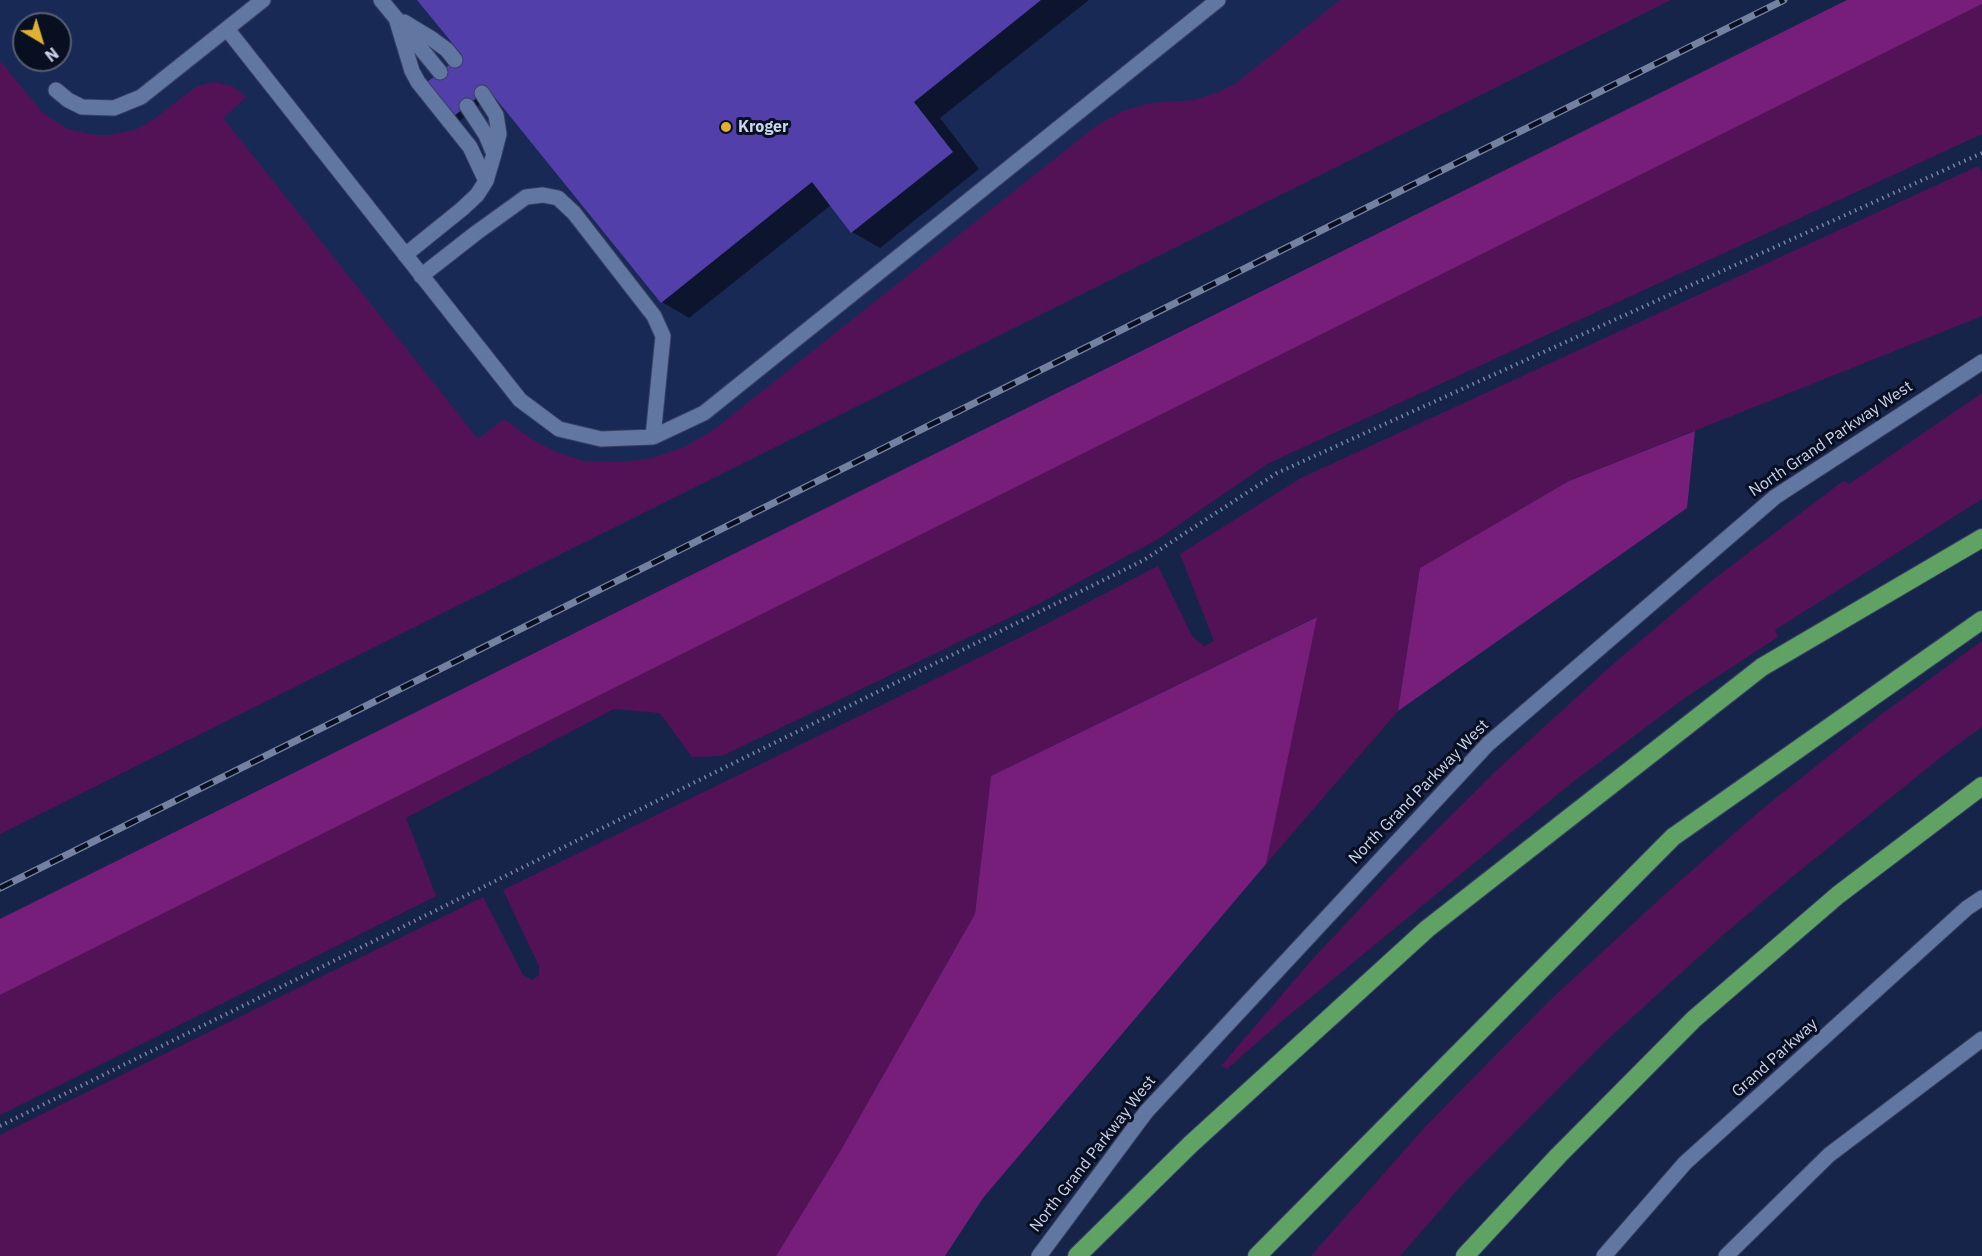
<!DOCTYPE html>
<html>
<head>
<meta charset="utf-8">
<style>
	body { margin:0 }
	#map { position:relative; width:1982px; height:1256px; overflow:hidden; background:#16244a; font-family:"IBM Plex Sans",sans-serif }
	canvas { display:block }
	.north { position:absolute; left:12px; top:12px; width:60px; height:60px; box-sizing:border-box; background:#080f20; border:2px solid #565e72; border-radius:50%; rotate:142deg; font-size:16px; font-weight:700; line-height:24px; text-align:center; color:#cad5ee }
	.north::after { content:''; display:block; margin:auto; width:21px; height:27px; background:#e0b034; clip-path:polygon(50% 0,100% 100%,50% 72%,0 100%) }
</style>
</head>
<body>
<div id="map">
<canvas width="1982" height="1256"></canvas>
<div class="north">N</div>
</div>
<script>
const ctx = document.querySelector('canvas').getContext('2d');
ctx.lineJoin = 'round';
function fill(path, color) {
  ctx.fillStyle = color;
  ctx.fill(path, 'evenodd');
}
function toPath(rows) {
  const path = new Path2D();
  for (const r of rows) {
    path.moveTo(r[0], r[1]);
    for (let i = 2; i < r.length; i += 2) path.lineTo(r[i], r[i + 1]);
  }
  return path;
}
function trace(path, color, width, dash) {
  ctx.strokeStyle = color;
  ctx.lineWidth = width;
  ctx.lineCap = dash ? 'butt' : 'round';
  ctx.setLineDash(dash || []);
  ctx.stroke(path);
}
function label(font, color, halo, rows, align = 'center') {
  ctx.font = font + ' "IBM Plex Sans",sans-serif';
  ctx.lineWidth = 6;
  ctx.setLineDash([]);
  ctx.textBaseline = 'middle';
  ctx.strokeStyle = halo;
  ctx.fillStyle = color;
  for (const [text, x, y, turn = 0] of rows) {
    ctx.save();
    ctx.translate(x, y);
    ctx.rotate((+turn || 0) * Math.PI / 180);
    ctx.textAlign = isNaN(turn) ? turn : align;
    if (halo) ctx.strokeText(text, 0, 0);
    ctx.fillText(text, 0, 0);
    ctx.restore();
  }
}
fill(toPath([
	[0,0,1671,0,191,739,0,495],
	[24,24,60,24,60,60,24,60]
]), '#192956');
fill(toPath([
	[1340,0,1671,0,0,834,0,61,43,113,68,129,95,135,111,135,137,129,154,119,197,86,215,82,232,86,246,97,223,118,478,439,504,419,533,440,556,452,584,461,620,462,652,458,684,447,712,431,1096,126,1123,111,1150,103,1195,100,1216,93,1235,84],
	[1982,4,1982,134,1267,464,1158,539,1042,602,722,756,692,757,660,713,614,709,406,818,436,896,0,1115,0,995],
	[1978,166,1982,172,1982,316,1569,481,1420,568,1398,711,1266,864,1316,617,991,776,975,914,838,1155,776,1256,0,1256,0,1135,483,897,523,975,532,980,539,975,539,966,503,890,1019,638,1158,566,1192,636,1204,646,1214,641,1180,554,1301,478],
	[1982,393,1982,499,1775,630,1778,637,1686,697,1569,785,1276,1026,1227,1069,1221,1066,1309,963,1397,869,1498,769,1612,665,1710,582,1843,481,1849,484],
	[1982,641,1982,727,1950,750,1792,877,1723,935,1606,1041,1461,1186,1400,1256,1311,1256,1424,1128,1549,1001,1673,887,1761,810,1879,716]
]), '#531256');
fill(toPath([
	[1847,0,1982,0,1982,4,0,995,0,919],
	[1695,431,1687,508,1398,711,1420,568,1569,481],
	[1317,617,1266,864,983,1198,945,1256,776,1256,838,1155,975,914,991,776]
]), '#771e7b');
fill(toPath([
	[419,0,1089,0,940,118,979,169,880,248,852,232,831,205,689,318,662,302,494,93,457,123,450,119,464,55]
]), '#0007');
fill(toPath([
	[417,0,1041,0,914,102,953,152,851,233,812,182,661,303,488,89,449,120,422,86,462,55]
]), '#523faa');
const service = toPath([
	[381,0,440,72],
	[396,18,412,71,418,82,470,147,486,181],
	[404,22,432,39,447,50,455,60],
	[227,29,520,400,559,429,601,439,653,437,704,413,1218,0],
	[56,90,68,100,82,107,114,108,141,97,263,0],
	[482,93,496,115,499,134,494,154],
	[405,255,462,209,477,195,486,181,494,154,486,135,467,106],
	[421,276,476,233,526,197,543,195,558,198,574,213,654,316,663,336,653,437]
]);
const secondary = toPath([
	[1039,1256,1146,1112,1488,744,1775,497,1982,362],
	[1604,1256,1685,1163,1967,908,1982,898],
	[1726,1256,1829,1155,1982,1039]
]);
const motorway = toPath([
	[1077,1256,1191,1144,1427,929,1762,667,1982,538],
	[1257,1256,1673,837,1982,620],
	[1465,1256,1558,1156,1694,1019,1838,895,1982,786]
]);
trace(service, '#374061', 17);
trace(secondary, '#374061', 17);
trace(motorway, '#374061', 20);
trace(toPath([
	[0,1126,1144,560,1277,473,1982,153]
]), '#7884a3', 4, [1.5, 4.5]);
trace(service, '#6276a2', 15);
trace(secondary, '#6276a2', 15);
trace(motorway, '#5fa264', 18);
const rail = toPath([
	[0,888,1784,0]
]);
trace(rail, '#7481a0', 7);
trace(rail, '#080f20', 4.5, [14]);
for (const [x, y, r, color] of [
	[726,127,6,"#e0b034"]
]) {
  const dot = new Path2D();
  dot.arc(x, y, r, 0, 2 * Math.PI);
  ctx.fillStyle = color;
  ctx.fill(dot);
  trace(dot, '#080f20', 2);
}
label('bold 16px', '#cad5ee', '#080f20', [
	["Kroger",738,127]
], 'left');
label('16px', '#cad5ee', '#080f20', [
	["North Grand Parkway West",1831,439,-34],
	["North Grand Parkway West",1419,792,-46],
	["Grand Parkway",1775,1058,-42],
	["North Grand Parkway West",1093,1154,-52]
]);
</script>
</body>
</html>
